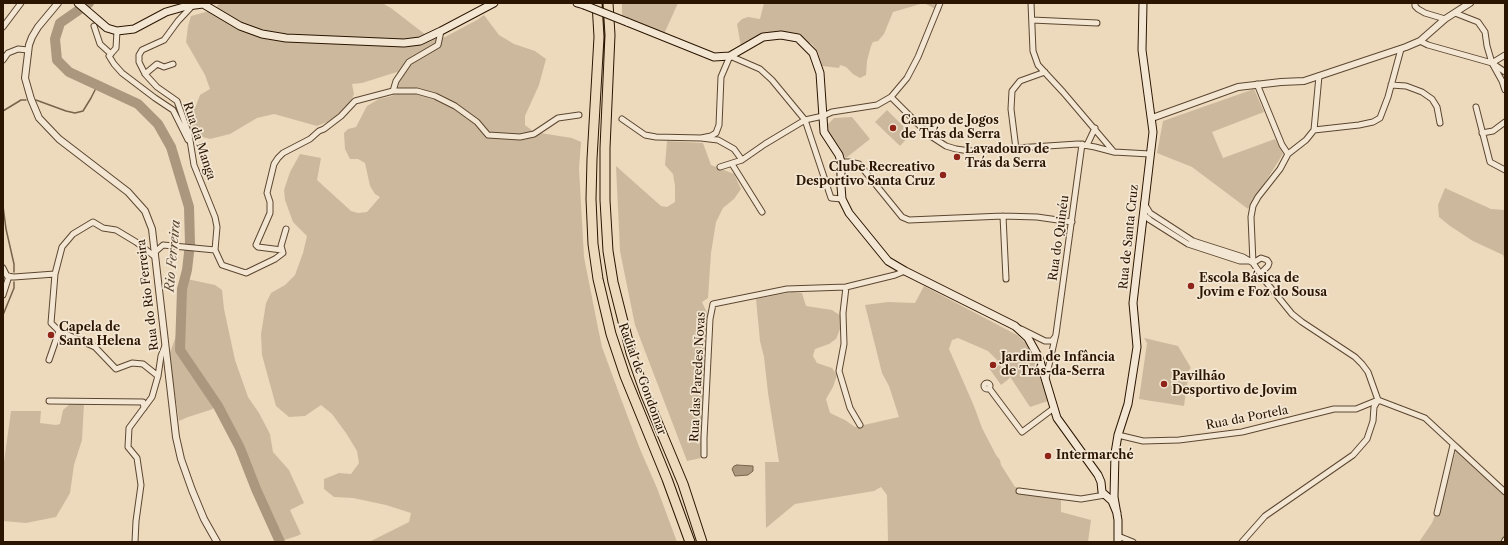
<!DOCTYPE html>
<html>
<head>
<meta charset="utf-8">
<style>
	body { margin:0 }
	#map { position:relative; width:1508px; height:545px; overflow:hidden; background:#eddabd; font-family:"Libre Caslon Text",serif }
	canvas { display:block }
	.frame { position:absolute; inset:0; border:4px solid #2b1501; pointer-events:none }
</style>
</head>
<body>
<div id="map">
<canvas width="1508" height="545"></canvas>
<div class="frame"></div>
</div>
<script>
const ctx = document.querySelector('canvas').getContext('2d');
ctx.lineJoin = 'round';
function fill(path, color) {
  ctx.fillStyle = color;
  ctx.fill(path, 'evenodd');
}
function toPath(rows) {
  const path = new Path2D();
  for (const r of rows) {
    if (r.length === 3) {
      path.moveTo(r[0] + r[2], r[1]);
      path.arc(r[0], r[1], r[2], 0, 2 * Math.PI);
      continue;
    }
    path.moveTo(r[0], r[1]);
    for (let i = 2; i < r.length; i += 2) path.lineTo(r[i], r[i + 1]);
  }
  return path;
}
function trace(path, color, width, dash) {
  ctx.strokeStyle = color;
  ctx.lineWidth = width;
  ctx.lineCap = dash ? 'butt' : 'round';
  ctx.setLineDash(dash || []);
  ctx.stroke(path);
}
function label(font, color, halo, rows, align = 'center') {
  ctx.font = font + ' "Libre Caslon Text",serif';
  ctx.lineWidth = 3.5;
  ctx.setLineDash([]);
  ctx.textBaseline = 'middle';
  ctx.strokeStyle = halo;
  ctx.fillStyle = color;
  for (const [text, x, y, turn = 0] of rows) {
    ctx.save();
    ctx.translate(x, y);
    ctx.rotate((+turn || 0) * Math.PI / 180);
    ctx.textAlign = isNaN(turn) ? turn : align;
    if (halo) ctx.strokeText(text, 0, 0);
    ctx.fillText(text, 0, 0);
    ctx.restore();
  }
}
fill(toPath([
	[220,3,382,3,391,8,431,39,445,37,477,20,484,15,499,35,514,44,535,51,546,59,539,85,525,116,525,125,534,132,572,138,581,142,579,168,584,257,598,328,602,347,620,396,640,449,657,488,677,542,369,542,409,522,411,513,386,505,353,498,334,497,324,489,324,479,339,473,351,474,359,463,357,451,346,433,332,414,321,405,305,416,289,417,276,406,262,355,261,334,266,303,271,293,285,285,295,275,303,253,307,236,293,222,285,200,284,190,290,172,300,154,321,158,317,180,351,211,358,213,367,212,380,197,375,194,370,186,365,163,358,159,350,159,345,149,344,133,348,129,356,127,367,106,379,99,392,96,398,89,399,75,397,72,362,83,352,84,354,94,350,103,332,120,317,126,274,114,257,118,230,134,210,139,195,135,187,121,186,113,195,108,200,95,210,89,205,75,186,42,188,26,191,16,213,10],
	[622,3,678,3,664,34,622,18],
	[764,3,942,3,941,12,924,3,893,12,884,34,878,41,873,42,871,46,867,61,866,75,860,78,853,74,846,67,840,65,839,68,822,66,818,52,812,44,782,31,758,35,741,47,737,24,742,19,748,17,760,19],
	[1254,89,1264,112,1212,132,1223,158,1275,139,1283,154,1248,209,1192,167,1157,153,1163,121],
	[887,110,911,134,900,146,875,122],
	[852,117,870,139,846,158,839,151,829,136,827,125,834,118],
	[667,141,703,143,711,165,734,174,741,189,734,199,723,208,716,222,711,253,708,298,702,302,708,315,704,414,701,458,687,461,635,325,620,251,616,166,661,206,667,207,675,202,675,186,673,174,665,165],
	[1445,188,1491,209,1505,210,1505,261,1503,255,1473,241,1450,226,1439,217,1438,205],
	[187,279,215,285,222,290,224,309,235,360,248,397,259,413,270,434,273,452,289,470,304,503,290,510,301,534,297,536,278,542,275,531,240,453,234,428,222,404,210,410,188,417,179,421,169,355,175,339],
	[924,286,1017,335,1030,347,1048,401,1030,407,1003,366,988,351,958,338,952,340,949,349,974,406,982,428,996,455,1000,460,1001,465,1015,487,1036,490,1042,496,1061,500,1061,512,1091,520,1088,542,888,542,887,495,881,487,874,491,795,504,766,528,765,462,779,462,768,393,764,357,760,341,756,299,792,292,802,293,806,306,832,310,841,316,840,329,836,339,829,344,815,349,813,356,817,363,832,368,837,375,833,387,826,399,830,413,845,420,855,427,899,417,889,386,882,373,865,305,888,302,915,303],
	[1144,338,1178,346,1191,368,1189,370,1184,406,1139,399,1147,343],
	[997,361,1010,378,1001,385,989,368],
	[84,403,82,440,74,465,70,493,56,517,26,523,3,521,3,469,11,411,41,411,40,423,56,425,60,424,63,410,70,404],
	[1458,443,1505,488,1505,537,1500,542,1419,542,1432,523,1446,486]
]), '#ccb99d');
const water = toPath([
	[737,465,753,466,753,471,748,475,735,476,732,469,734,466,737,465]
]);
fill(water, '#ab977d');
trace(water, '#78634b', 1);
trace(toPath([
	[36,100,66,111,75,113,83,111,91,98,97,86],
	[3,111,21,100,26,100],
	[3,206,6,229,14,264,14,272],
	[3,315,14,288,14,282]
]), '#78634b', 1.5);
trace(toPath([
	[89,3,60,23,55,39,57,60,69,72,138,104,158,124,171,147,189,207,190,244,187,270,182,289,180,350,218,406,240,448,256,489,280,542]
]), '#ab977d', 10);
const minor = toPath([
	[1031,3,1033,51,1038,65,1063,92,1114,152],
	[1415,3,1415,6,1418,9,1425,13,1445,19],
	[193,5,178,21,164,40,142,50,139,55,139,62,145,74,157,87,177,101,189,134,194,165,215,217,217,227,215,250],
	[1455,13,1478,22,1485,32,1487,46,1492,63,1502,81,1505,90],
	[1032,20,1097,23],
	[94,26,100,44,111,54],
	[3,27,21,3],
	[117,31,116,48,109,56,114,64,122,73,155,98,173,110,188,140],
	[1420,41,1428,45,1492,63,1505,72],
	[3,60,8,53,18,49,28,50],
	[1492,63,1505,55],
	[145,74,157,64,164,67,173,64],
	[1257,84,1282,145,1288,154],
	[1391,85,1406,86,1422,92,1432,99,1437,107,1440,123],
	[393,91,417,91,435,96,455,106,477,122,488,135,520,137,534,134,558,118,579,115],
	[891,97,929,135,946,146,956,149,970,151,1078,144,1095,147,1114,152,1150,154],
	[1476,107,1490,162,1505,170],
	[622,119,645,135,656,137,701,138,718,140,734,149,742,160],
	[1314,130,1319,76],
	[1482,133,1493,131,1505,122],
	[701,138,711,136,716,133,719,125,721,77,730,56,760,69,772,80,805,120,831,198,842,199],
	[1087,145,1095,128],
	[1016,149,1011,109,1012,91,1020,81,1045,72],
	[841,162,849,162,859,164,902,217,909,220,1003,216,1037,217,1072,222],
	[732,164,762,212],
	[720,167,742,160,765,144,805,120,823,116,832,112,877,105,891,97,907,78,918,57,940,3],
	[1144,203,1150,213,1193,241,1243,257,1253,263,1266,282,1292,314,1302,322,1355,357,1362,364,1368,372,1378,400],
	[1143,214,1150,220,1188,244,1240,261,1248,261],
	[1003,216,1006,279],
	[215,250,222,265,246,273,275,259,283,253,281,246,286,229],
	[282,250,258,247,256,245,270,213,270,202,267,193,274,164,278,158,283,153,310,139,319,131,324,129,341,116,355,101,393,91,396,81,409,62,438,45,441,31],
	[154,253,163,245,215,250],
	[154,256,136,242,116,230,103,228,93,222,73,234,62,247,55,274,51,323,59,331,95,347,116,369,132,363,143,364,158,376],
	[1253,263,1251,217,1253,206,1258,197,1280,169,1288,154,1306,140,1314,130,1359,125,1373,122,1380,118,1388,97,1401,49],
	[1253,263,1261,258,1267,260,1269,263,1268,266,1261,273],
	[3,268,7,276,14,277,55,274],
	[846,287,843,313,844,344,839,371,850,408,860,425],
	[3,295,9,276],
	[1021,329,1045,341,1052,341,1055,337],
	[49,360,59,331],
	[1046,378,1056,334,1082,144],
	[987,386,3],
	[989,388,1022,432,1054,408],
	[1378,400,1425,418,1505,492],
	[49,401,143,402,144,408],
	[1118,435,1143,441,1179,440,1242,432,1334,409,1356,409,1378,400],
	[704,455,704,438,710,319,713,304,787,289,846,287,895,275,905,271],
	[1019,491,1081,499,1105,495],
	[1437,513,1453,445],
	[1118,536,1133,542],
	[135,542,136,521,141,485,137,458,128,447,129,428,152,397,158,376,161,356,165,346],
	[1242,542,1265,516,1353,455,1367,439,1373,421,1374,407,1378,400],
	[1504,542,1505,540]
]);
const tertiary = toPath([
	[58,3,38,27,32,37,29,45,25,78,31,99,39,118,59,139,128,192,145,211,152,229,176,437,181,459,192,490,204,519,217,542],
	[1152,118,1238,87,1281,82,1304,81,1406,47,1420,41,1445,19,1470,3]
]);
const secondary = toPath([
	[78,3,107,28,117,31,134,29,166,12,187,6,203,4,240,26,262,34,286,38,404,43,420,41,441,31,494,3],
	[577,3,584,5],
	[627,22,714,57,730,56,763,37,781,35,798,38,813,53,820,73,824,132,839,155,841,162,841,186,842,199,849,213,888,261,905,271,1015,326,1028,338,1039,358,1057,418,1098,475,1101,482,1102,492,1112,501,1117,513],
	[1118,542,1118,520,1114,497,1115,453,1118,435,1128,404,1137,347,1133,303,1153,132,1142,50,1143,3]
]);
const motorway = toPath([
	[597,3,599,37,592,159,591,199,593,244,598,279,611,334,625,376,667,479,690,542],
	[608,3,610,35,605,148,605,200,608,251,613,282,631,353,645,393,683,484,702,542]
]);
trace(minor, '#5c4630', 7);
trace(tertiary, '#5c4630', 8);
trace(secondary, '#2b1501', 9);
trace(motorway, '#2b1501', 11);
trace(minor, '#f3e7d4', 5);
trace(tertiary, '#f3e7d4', 6);
trace(secondary, '#f3e7d4', 7);
trace(motorway, '#eddabd', 9);
const secondaryBridge = toPath([
	[584,5,627,22]
]);
trace(secondaryBridge, '#2b1501', 9, []);
trace(secondaryBridge, '#f3e7d4', 7);
for (const [x, y, r, color] of [
	[893,128,4,"#8f2418"],
	[957,157,4,"#8f2418"],
	[943,175,4,"#8f2418"],
	[1191,286,4,"#8f2418"],
	[51,335,4,"#8f2418"],
	[993,365,4,"#8f2418"],
	[1164,384,4,"#8f2418"],
	[1048,456,4,"#8f2418"]
]) {
  const dot = new Path2D();
  dot.arc(x, y, r, 0, 2 * Math.PI);
  ctx.fillStyle = color;
  ctx.fill(dot);
  trace(dot, '#f3e7d4', 1.5);
}
label('bold 12px', '#2b1501', '#f3e7d4', [
	["Campo de Jogos",901,121],
	["de Trás da Serra",901,135],
	["Lavadouro de",965,150],
	["Trás da Serra",965,164],
	["Clube Recreativo",935,168,"right"],
	["Desportivo Santa Cruz",935,182,"right"],
	["Escola Básica de",1199,279],
	["Jovim e Foz do Sousa",1199,293],
	["Capela de",59,328],
	["Santa Helena",59,342],
	["Jardim de Infância",1001,358],
	["de Trás-da-Serra",1001,372],
	["Pavilhão",1172,377],
	["Desportivo de Jovim",1172,391],
	["Intermarché",1056,456]
], 'left');
label('12px', '#2b1501', '#f3e7d4', [
	["Rua da Manga",199,141,72],
	["Rua de Santa Cruz",1129,237,-84],
	["Rua do Quinéu",1059,238,-82],
	["Rua do Rio Ferreira",148,295,-97],
	["Rua das Paredes Novas",698,377,-87],
	["Radial de Gondomar",642,379,70],
	["Rua da Portela",1247,418,-11]
]);
label('italic 13px', '#5e4933', '#f3e7d4', [
	["Rio Ferreira",173,256,-85]
]);
</script>
</body>
</html>
